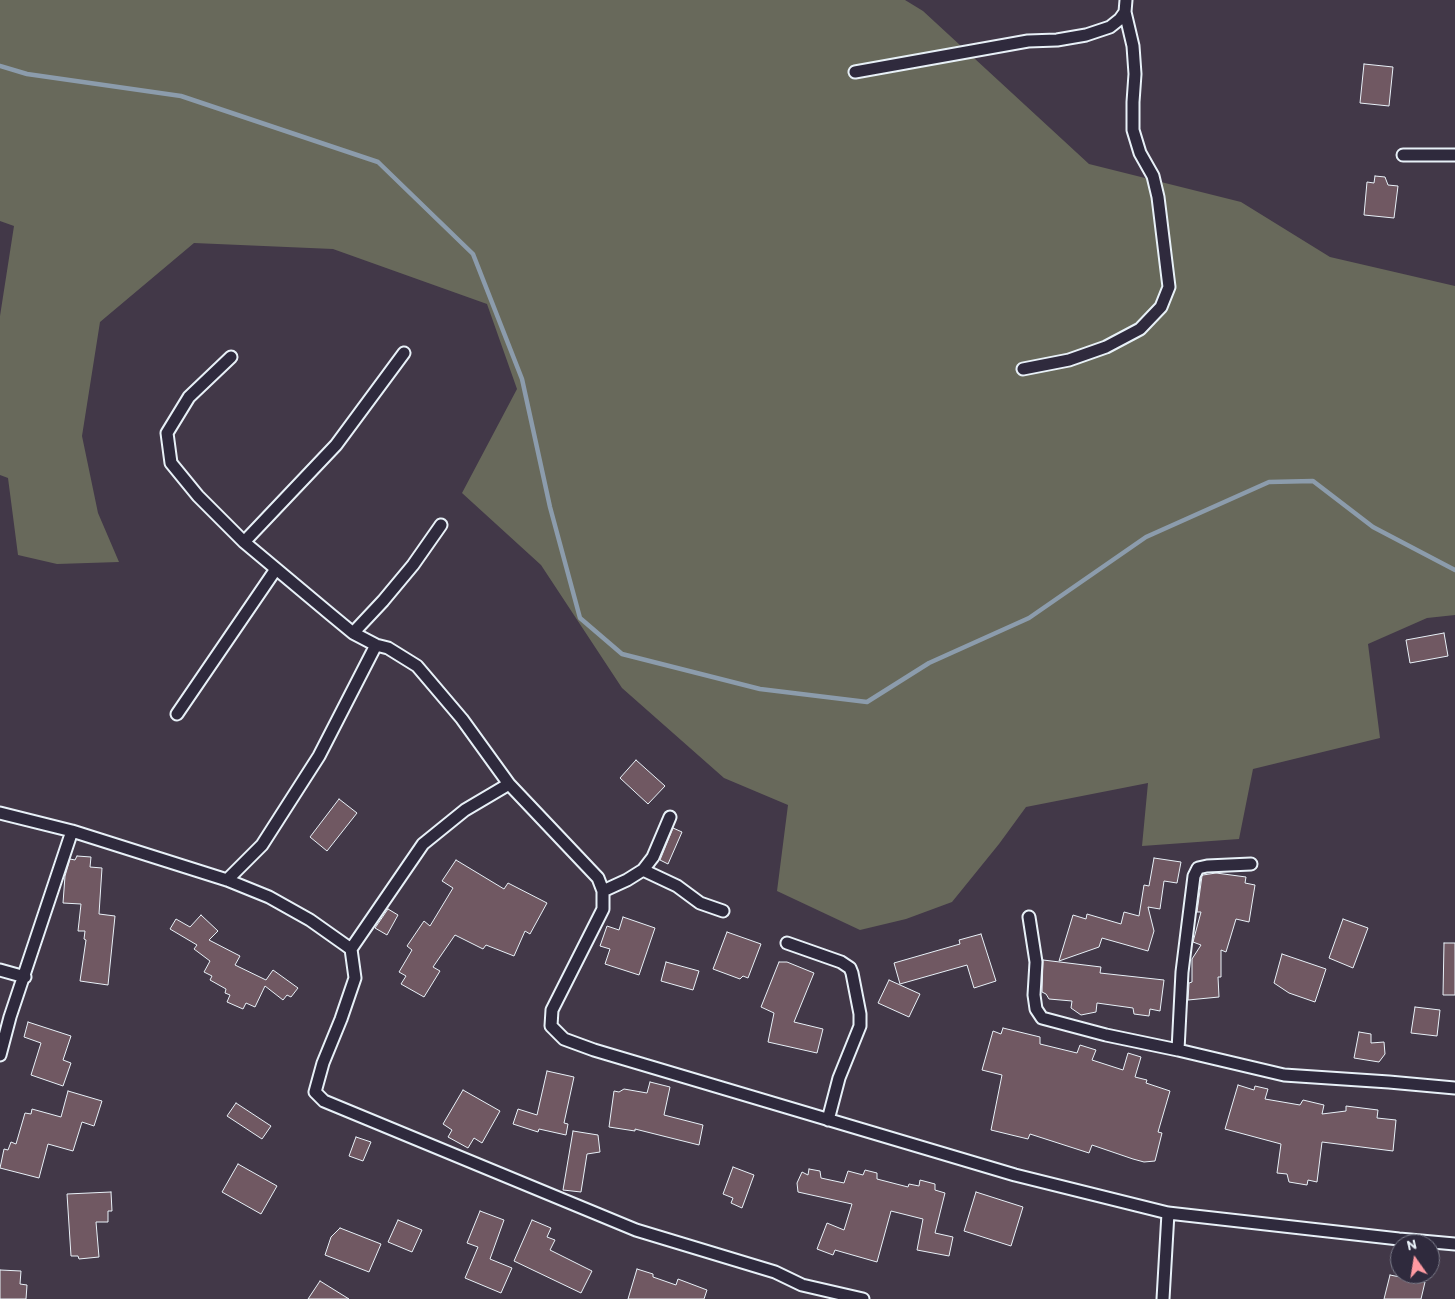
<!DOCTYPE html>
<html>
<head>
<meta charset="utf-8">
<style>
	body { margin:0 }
	#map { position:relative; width:1455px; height:1299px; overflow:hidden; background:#423848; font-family:Itim,sans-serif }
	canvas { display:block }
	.north { position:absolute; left:1390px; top:1234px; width:50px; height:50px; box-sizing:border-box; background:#2f2a3d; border:1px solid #797a88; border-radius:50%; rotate:347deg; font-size:14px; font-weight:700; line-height:20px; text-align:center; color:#e8f1f8 }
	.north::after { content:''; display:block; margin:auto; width:18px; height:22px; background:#ff9aa2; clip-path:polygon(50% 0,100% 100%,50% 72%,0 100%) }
</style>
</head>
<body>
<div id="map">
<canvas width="1455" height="1299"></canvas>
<div class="north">N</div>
</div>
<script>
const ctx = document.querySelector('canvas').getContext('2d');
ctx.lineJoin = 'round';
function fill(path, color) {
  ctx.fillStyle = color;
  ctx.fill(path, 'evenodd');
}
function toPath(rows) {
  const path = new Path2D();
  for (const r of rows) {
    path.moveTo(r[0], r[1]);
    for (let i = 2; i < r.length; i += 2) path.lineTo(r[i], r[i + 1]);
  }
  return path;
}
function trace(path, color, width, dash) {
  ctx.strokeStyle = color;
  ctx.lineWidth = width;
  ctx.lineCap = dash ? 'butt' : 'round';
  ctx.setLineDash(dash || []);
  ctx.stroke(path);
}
fill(toPath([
	[0,0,905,0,923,11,1089,164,1241,202,1330,257,1455,286,1455,615,1427,618,1368,644,1380,738,1253,769,1239,839,1142,846,1148,783,1026,807,999,844,952,902,906,919,860,930,777,891,788,805,724,778,622,688,541,565,462,493,517,389,487,304,333,249,194,243,100,322,82,436,98,513,119,562,57,564,18,555,8,478,0,475,0,316,14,226,0,221]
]), '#68695b');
trace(toPath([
	[0,66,27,74,181,96,378,162,473,254,522,379,550,507,580,618,622,654,760,689,867,702,929,663,1029,618,1146,537,1269,482,1313,481,1373,527,1455,570]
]), '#8c9cac', 4.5);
const building = toPath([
	[1364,64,1393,67,1389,106,1360,103,1364,64],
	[1375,176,1385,177,1388,185,1398,186,1394,218,1364,215,1367,182,1374,183,1375,176],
	[1444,633,1448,656,1410,663,1406,640,1444,633],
	[636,760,665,786,648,804,620,778,636,760],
	[339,799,357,813,327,851,310,837,339,799],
	[673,828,682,832,668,864,660,860,673,828],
	[77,856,91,857,90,867,102,868,99,914,115,916,108,985,80,981,86,940,84,939,85,931,78,931,81,904,63,903,65,876,70,859,75,860,77,856],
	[1154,858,1181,862,1177,883,1164,881,1160,909,1148,907,1154,931,1148,951,1102,938,1099,947,1059,961,1073,915,1086,919,1087,914,1121,924,1124,912,1139,916,1144,885,1149,886,1154,858],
	[456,860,504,889,508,883,547,903,530,934,525,931,514,956,486,945,483,949,455,935,433,967,440,971,424,997,401,984,406,976,399,972,412,950,407,946,424,921,430,926,453,888,442,881,456,860],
	[1216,873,1246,877,1245,883,1255,885,1249,922,1236,919,1226,952,1221,950,1221,977,1218,977,1219,997,1188,1000,1189,983,1192,982,1192,959,1201,945,1193,942,1201,912,1197,912,1202,876,1203,875,1216,873],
	[388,909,398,915,387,935,375,928,388,909],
	[201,915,218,931,209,940,240,956,235,965,266,980,273,970,298,988,291,997,287,995,283,1000,265,986,255,1007,246,1003,243,1009,227,1002,230,995,225,993,226,989,210,980,212,976,204,972,210,961,194,949,197,945,170,929,176,919,190,927,201,915],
	[623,917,655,928,639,975,605,964,610,949,600,946,607,926,619,930,623,917],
	[1343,919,1368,928,1353,968,1329,958,1343,919],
	[727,932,761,944,748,978,743,976,740,979,713,969,727,932],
	[981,934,996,981,974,988,967,965,900,984,894,963,960,944,959,940,981,934],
	[1444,943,1455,943,1455,995,1443,995,1444,943],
	[1282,954,1326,969,1315,1002,1289,993,1274,983,1282,954],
	[1043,960,1101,967,1100,973,1164,980,1160,1011,1150,1009,1149,1016,1134,1014,1133,1008,1097,1003,1096,1012,1081,1015,1071,1008,1072,1001,1049,999,1046,994,1042,992,1043,960],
	[666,962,699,971,693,990,661,981,666,962],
	[779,962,787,962,814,973,794,1022,823,1029,817,1053,768,1042,774,1013,761,1007,779,962],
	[889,980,920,994,909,1017,878,1003,889,980],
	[1415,1007,1440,1010,1437,1036,1411,1033,1415,1007],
	[28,1022,71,1036,63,1060,71,1063,63,1086,31,1075,41,1043,24,1037,28,1022],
	[1003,1028,1040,1037,1040,1044,1077,1053,1080,1045,1096,1050,1092,1060,1123,1070,1128,1053,1141,1057,1135,1077,1147,1080,1146,1083,1170,1091,1158,1132,1162,1133,1155,1161,1144,1162,1133,1159,1092,1145,1089,1153,1030,1134,1028,1139,991,1130,1002,1075,982,1070,993,1031,1001,1034,1003,1028],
	[1359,1032,1371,1034,1371,1043,1384,1042,1385,1054,1379,1062,1354,1058,1359,1032],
	[547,1071,574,1077,564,1123,568,1124,566,1135,539,1129,538,1132,513,1124,518,1109,537,1115,547,1071],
	[650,1082,670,1087,664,1115,703,1125,699,1145,635,1129,635,1131,609,1127,614,1091,619,1092,624,1089,647,1093,650,1082],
	[1238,1085,1254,1090,1255,1086,1268,1089,1265,1099,1300,1105,1303,1100,1324,1105,1322,1114,1346,1111,1346,1106,1378,1110,1377,1118,1396,1120,1393,1151,1322,1142,1317,1182,1308,1180,1307,1185,1289,1182,1287,1174,1277,1173,1281,1144,1225,1129,1238,1085],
	[463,1090,500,1111,482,1143,474,1138,468,1148,448,1137,452,1130,443,1124,463,1090],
	[68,1091,102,1101,94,1126,82,1122,73,1151,48,1144,39,1178,0,1168,4,1149,8,1150,11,1142,16,1144,25,1113,31,1114,32,1109,61,1117,68,1091],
	[236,1103,271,1126,262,1139,227,1116,236,1103],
	[573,1131,598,1135,600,1152,587,1154,581,1192,563,1190,573,1131],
	[356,1137,371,1142,363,1161,349,1156,356,1137],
	[238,1164,277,1186,261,1214,222,1192,238,1164],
	[733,1167,754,1175,742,1208,731,1203,733,1198,723,1194,733,1167],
	[809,1169,820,1171,821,1178,844,1183,848,1171,863,1175,865,1170,877,1173,877,1179,908,1187,909,1184,919,1186,920,1180,935,1184,935,1190,945,1193,935,1233,953,1237,949,1256,917,1250,923,1219,891,1211,877,1262,835,1250,833,1255,817,1249,827,1223,844,1230,852,1204,798,1192,797,1183,802,1172,808,1175,809,1169],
	[111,1192,112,1211,108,1211,108,1222,96,1222,99,1257,79,1259,78,1256,71,1256,67,1194,111,1192],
	[976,1192,1023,1207,1011,1246,964,1231,976,1192],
	[480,1211,504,1220,490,1259,512,1268,501,1293,465,1278,478,1247,467,1243,480,1211],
	[398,1220,422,1230,412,1252,388,1242,398,1220],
	[532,1220,551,1228,547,1237,555,1240,550,1250,592,1271,581,1293,514,1261,532,1220],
	[340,1228,381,1244,369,1272,325,1255,331,1237,340,1228],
	[637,1269,653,1274,653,1277,676,1285,678,1279,707,1290,704,1299,628,1299,637,1269],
	[0,1270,21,1271,20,1284,27,1285,26,1299,0,1299,0,1270],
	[1390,1275,1425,1282,1421,1299,1384,1299,1390,1275],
	[320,1281,349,1299,308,1299,320,1281]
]);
fill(building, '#705862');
trace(building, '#e8f1f8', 1);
const street = toPath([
	[855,72,1028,41,1057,40,1086,35,1110,27,1120,19,1125,12,1126,0],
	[1403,155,1455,155],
	[231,357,189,397,167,433,171,463,198,496,244,542,330,614,353,633,376,645,388,648,417,666,462,719,509,784,598,878,603,891,603,909,552,1010,551,1026,564,1039,594,1050,1015,1175,1168,1213,1399,1239,1455,1244],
	[1023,369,1069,360,1106,347,1140,329,1161,307,1169,287,1158,197,1153,176,1140,153,1133,130,1133,102,1135,74,1133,46,1125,12],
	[244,542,336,445,404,353],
	[353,633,383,601,413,565,441,525],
	[177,714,276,569],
	[509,784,465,810,423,844,351,949,355,978,341,1019,323,1063,315,1092,324,1101,636,1230,775,1272,802,1285,863,1299],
	[0,813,72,831,227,880,269,897,310,920,351,949],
	[643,870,677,886,700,903,723,911],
	[227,880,262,845,319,756,376,645],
	[603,891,627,880,643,870,653,857,670,817],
	[1029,917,1036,962,1034,995,1036,1009,1042,1018,1106,1035,1178,1050,1284,1075,1389,1082,1455,1088],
	[787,943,841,962,850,968,852,973,860,1014,860,1026,839,1078,828,1120],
	[0,970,25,977],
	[1178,1050,1182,972,1194,876,1198,868,1207,866,1251,864],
	[0,1055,10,1017,72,831],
	[1163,1299,1168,1213]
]);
trace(street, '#e8f1f8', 15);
trace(street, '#2f2a3d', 11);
</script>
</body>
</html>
